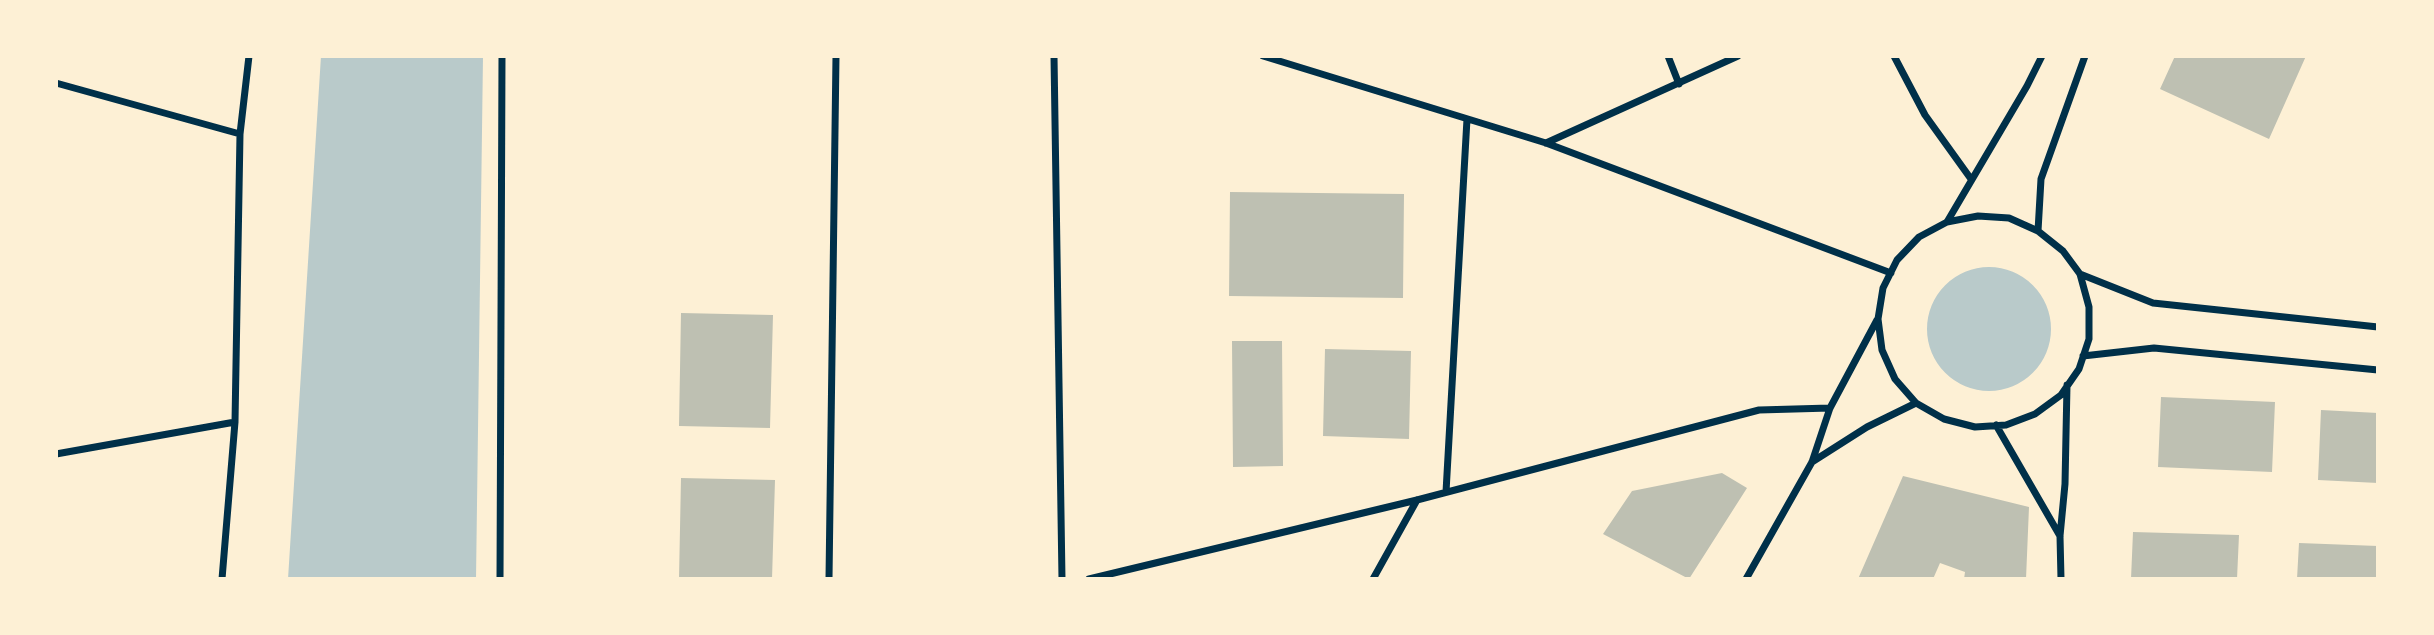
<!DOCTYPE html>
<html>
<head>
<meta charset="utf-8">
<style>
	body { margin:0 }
	#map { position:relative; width:2434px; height:635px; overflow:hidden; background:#fdf0d5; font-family:Spectral,serif }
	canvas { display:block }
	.frame { position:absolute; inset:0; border:58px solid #fdf0d5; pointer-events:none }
</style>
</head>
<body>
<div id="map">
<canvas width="2434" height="635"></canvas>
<div class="frame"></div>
</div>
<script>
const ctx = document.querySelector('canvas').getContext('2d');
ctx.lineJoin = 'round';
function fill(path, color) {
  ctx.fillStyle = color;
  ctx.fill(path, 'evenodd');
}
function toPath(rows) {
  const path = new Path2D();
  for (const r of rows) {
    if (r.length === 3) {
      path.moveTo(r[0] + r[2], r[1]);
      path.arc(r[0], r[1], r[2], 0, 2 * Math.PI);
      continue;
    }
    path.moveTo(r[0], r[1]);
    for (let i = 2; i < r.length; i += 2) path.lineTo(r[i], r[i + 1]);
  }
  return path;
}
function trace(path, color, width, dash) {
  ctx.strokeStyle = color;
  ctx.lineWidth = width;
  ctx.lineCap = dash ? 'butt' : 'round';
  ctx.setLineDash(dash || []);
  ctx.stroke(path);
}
fill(toPath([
	[321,56,483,56,476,579,288,579],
	[1989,329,62]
]), '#b9caca');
fill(toPath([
	[2175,56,2306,56,2269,139,2160,89],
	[1230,192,1404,194,1403,298,1229,296],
	[681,313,773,315,770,428,679,426],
	[1232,341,1282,341,1283,466,1233,467],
	[1325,349,1411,351,1409,439,1323,436],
	[2161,397,2275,402,2272,472,2158,467],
	[2321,410,2378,413,2378,483,2318,480],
	[1722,473,1747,488,1689,579,1603,534,1632,491],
	[1903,476,2029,507,2026,579,1964,579,1965,572,1940,563,1933,579,1858,579],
	[681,478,775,480,772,579,679,579],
	[2133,532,2239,535,2237,579,2131,579],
	[2299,543,2378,546,2378,579,2297,579]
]), '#bec0b2');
trace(toPath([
	[1054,56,1062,579],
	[1263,56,1546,143,1891,273],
	[1668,56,1679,84],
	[1894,56,1925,115,1971,179],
	[56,83,240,134,249,56],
	[1546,143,1738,56],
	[1947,222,1978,216,2009,218,2038,231,2063,251,2080,274,2089,307,2089,339,2079,369,2061,395,2035,414,2006,425,1975,427,1944,419,1916,403,1895,379,1882,350,1878,319,1883,288,1897,260,1919,237,1947,222,2027,86,2042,56],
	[2038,231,2041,179,2085,56],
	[2080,274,2153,303,2378,327],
	[2083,356,2154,348,2378,370],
	[1996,425,2060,536],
	[56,454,235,422],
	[1812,462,1867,427,1916,403],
	[1446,492,1467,119],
	[222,579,235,422,240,134],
	[500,579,502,56],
	[829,579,836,56],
	[1089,579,1417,500,1759,410,1830,408],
	[1373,579,1417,500],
	[1746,579,1812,462,1830,408,1877,320],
	[2061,579,2060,536,2065,484,2067,385]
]), '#003049', 7);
</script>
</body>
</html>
